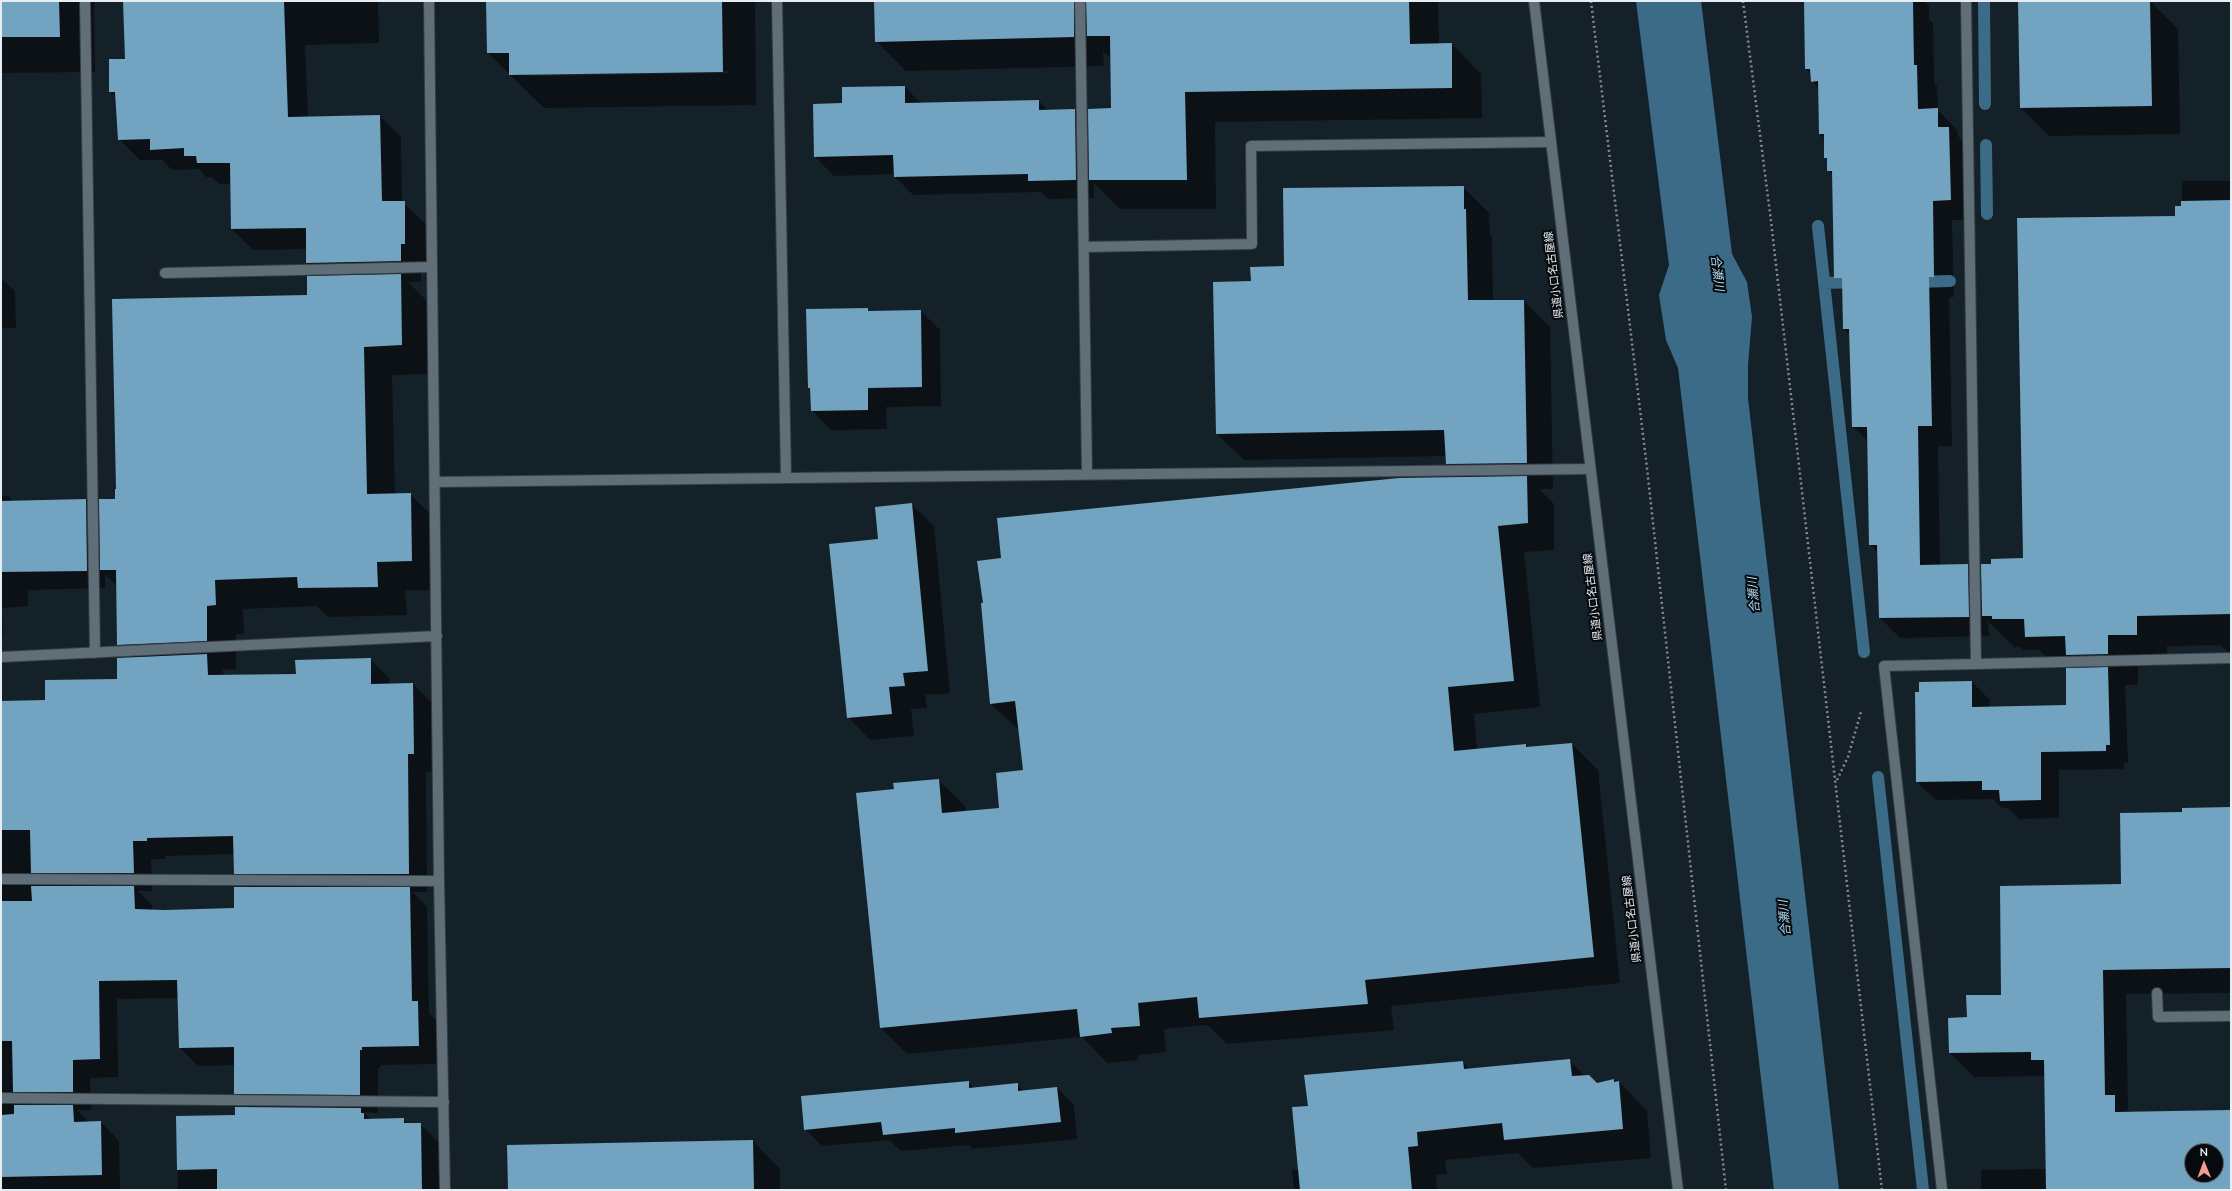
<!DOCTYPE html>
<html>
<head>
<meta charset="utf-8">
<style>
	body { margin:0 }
	#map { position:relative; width:2232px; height:1191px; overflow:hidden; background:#152129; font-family:Mulish,sans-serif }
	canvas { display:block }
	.frame { position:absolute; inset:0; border:2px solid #e6eef3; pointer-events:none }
	.north { position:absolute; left:2184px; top:1143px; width:40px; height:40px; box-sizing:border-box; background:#060a0d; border:1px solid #606569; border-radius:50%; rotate:359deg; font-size:11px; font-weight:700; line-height:16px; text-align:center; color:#e6eef3 }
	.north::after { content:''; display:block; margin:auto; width:14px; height:18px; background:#f59c91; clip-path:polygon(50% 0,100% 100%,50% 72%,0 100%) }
</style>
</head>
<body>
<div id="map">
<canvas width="2232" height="1191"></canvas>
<div class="frame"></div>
<div class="north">N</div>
</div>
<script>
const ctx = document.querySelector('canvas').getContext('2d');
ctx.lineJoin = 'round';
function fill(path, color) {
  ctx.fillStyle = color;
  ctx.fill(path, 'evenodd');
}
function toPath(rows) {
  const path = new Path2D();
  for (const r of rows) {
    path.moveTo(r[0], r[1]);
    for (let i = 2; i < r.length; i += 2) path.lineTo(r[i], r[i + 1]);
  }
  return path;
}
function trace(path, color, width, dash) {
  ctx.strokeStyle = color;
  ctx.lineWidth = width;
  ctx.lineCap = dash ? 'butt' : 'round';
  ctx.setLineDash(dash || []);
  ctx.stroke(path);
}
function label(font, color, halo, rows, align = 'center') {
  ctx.font = font + ' Mulish,"Noto Sans JP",sans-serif';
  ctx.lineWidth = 4;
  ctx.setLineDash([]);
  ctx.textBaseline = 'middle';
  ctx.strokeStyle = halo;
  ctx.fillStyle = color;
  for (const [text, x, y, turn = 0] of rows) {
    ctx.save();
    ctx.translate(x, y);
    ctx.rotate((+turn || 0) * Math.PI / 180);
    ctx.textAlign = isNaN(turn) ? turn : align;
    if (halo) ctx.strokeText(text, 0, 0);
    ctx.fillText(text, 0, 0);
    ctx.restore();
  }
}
fill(toPath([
	[1636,1,1701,1,1732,254,1747,282,1752,317,1748,365,1748,398,1839,1190,1774,1190,1678,368,1666,340,1659,295,1669,265]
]), '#3b6b86');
fill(toPath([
	[1,1,94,1,95,72,1,73],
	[124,1,378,1,379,43,305,45,308,117,380,116,401,137,402,202,425,223,426,264,421,265,421,282,408,282,430,304,431,374,392,375,395,494,410,494,439,523,441,590,405,590,407,615,328,617,317,606,243,609,244,634,236,634,236,669,222,670,225,676,297,675,370,659,389,678,389,684,413,684,431,702,432,772,426,772,427,892,413,892,427,907,429,1013,436,1020,437,1064,380,1065,380,1068,378,1068,378,1113,364,1112,371,1120,403,1119,409,1124,420,1124,439,1142,439,1190,178,1190,177,1117,236,1116,250,1108,235,1093,235,1065,198,1066,180,1048,178,998,117,999,118,1077,90,1078,91,1110,77,1110,89,1123,101,1122,119,1141,120,1190,1,1190,1,702,46,701,118,680,132,658,118,644,117,586,105,574,105,588,28,590,28,606,2,608,3,635,1,635,1,496,8,496,13,501,86,500,100,515,308,296,321,277,307,263,307,249,253,250,232,229,232,184,219,184,212,177,206,177,199,169,172,170,162,160,140,160,119,139,117,98,110,92,126,60],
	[235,854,235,873,249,888,236,909,152,910,152,905,138,891,152,891,151,859,165,859,165,856],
	[487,1,755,1,756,105,544,108,488,53],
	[728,71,728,73,531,76,529,74],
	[875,1,1438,1,1439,45,1452,44,1481,74,1482,118,1215,122,1216,209,1120,209,1094,183,1094,198,1048,199,1041,192,913,195,895,177,895,174,834,176,815,157,843,104,905,87,921,103,1039,101,1048,110,1075,110,1089,125,1112,109,1111,59,1103,51,1104,66,906,71,876,41],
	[1805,1,1924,1,1929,6,1929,20,1933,23,1934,83,1937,86,1938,110,1957,130,1958,136,1969,148,1970,220,1952,220,1954,297,1949,297,1952,446,1938,446,1940,566,1968,565,1982,580,1992,565,2024,559,2176,217,2182,207,2182,181,2231,181,2231,655,2221,645,2167,646,2167,665,2138,666,2138,685,2125,685,2128,763,2124,763,2124,769,2059,770,2059,818,2019,819,2008,808,2002,808,1993,799,1936,800,1917,782,1972,682,1990,700,1990,707,2067,706,2081,669,2079,667,2056,667,2039,650,2024,650,2020,647,2014,647,1988,621,1989,636,1900,638,1880,618,1878,553,1870,544,1868,441,1853,427,1850,335,1844,329,1843,286,1835,278,1833,175,1828,170,1828,160,1825,158,1825,139,1820,134,1819,89,1812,81,1811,74,1806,69],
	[2150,1,2178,29,2180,134,2049,136,2021,108,2019,3],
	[1463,187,1489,213,1490,234,1492,236,1493,301,1524,301,1550,327,1553,489,1539,489,1554,504,1554,550,1524,552,1540,707,1474,714,1477,750,1526,745,1528,748,1572,744,1598,770,1620,983,1391,1006,1394,1030,1227,1044,1207,1025,1164,1029,1166,1052,1138,1055,1138,1060,1107,1063,1082,1037,907,1054,881,1028,895,790,938,780,965,806,965,812,1000,808,1024,771,1019,730,991,704,984,603,1002,559,1461,478,1447,464,1446,456,1244,460,1217,434,1252,282],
	[1,278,15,291,16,328,1,328],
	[867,309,871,312,921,311,940,330,941,406,886,407,887,429,831,430,812,410,811,390,809,388,807,310],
	[911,504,934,526,950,693,925,695,927,708,911,709,914,736,870,740,848,717],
	[2231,808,2231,993,2126,994,2128,1110,2131,1113,2231,1111,2231,1190,1981,1190,1981,1170,2047,1169,2045,1076,1974,1077,1950,1053,1968,1018,2002,996,2122,885,2183,813],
	[2192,1151,2216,1151,2216,1175,2192,1175],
	[1569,1060,1585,1076,1597,1084,1614,1080,1619,1082,1647,1111,1651,1158,1533,1168,1518,1153,1445,1160,1447,1174,1436,1175,1437,1190,1294,1190,1292,1170,1299,1170,1309,1107,1463,1062,1470,1069],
	[968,1082,975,1088,1017,1084,1024,1091,1057,1088,1074,1105,1077,1139,973,1149,969,1145,901,1151,889,1140,822,1146,805,1129],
	[753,1141,780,1169,780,1190,509,1190]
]), '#0007');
trace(toPath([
	[1984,1,1985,104],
	[1986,145,1987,214],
	[1818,226,1864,652],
	[1913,282,1950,281],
	[1824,283,1859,282],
	[1878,777,1923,1190]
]), '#3b6b86', 12);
fill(toPath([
	[1,1,59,1,60,37,1,37],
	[123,1,284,1,288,117,380,115,382,201,405,201,405,244,401,244,401,261,306,263,306,228,231,229,230,163,197,163,196,156,184,156,184,148,150,150,150,139,118,140,115,92,109,92,109,59,125,59],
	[486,1,722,1,723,72,509,75,509,53,487,53],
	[874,1,1074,1,1074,37,875,42],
	[1086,1,1409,1,1410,44,1452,43,1452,88,1185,92,1187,180,1089,180,1088,109,1111,108,1110,36,1087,36],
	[1804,1,1913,2,1914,65,1917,65,1918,109,1938,108,1938,127,1949,127,1951,200,1933,201,1934,277,1929,277,1932,426,1918,426,1920,565,1968,564,1969,617,1879,618,1877,545,1869,545,1867,427,1852,427,1849,329,1843,329,1842,278,1834,278,1832,171,1827,171,1827,158,1824,158,1824,134,1819,134,1818,81,1811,82,1810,69,1805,69],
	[2150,1,2152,106,2020,108,2018,2],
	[905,86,905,103,1039,100,1039,110,1075,109,1076,180,1028,181,1028,174,894,177,893,155,814,157,813,104,842,103,842,87],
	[1464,186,1464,209,1466,209,1468,300,1524,300,1527,463,1446,464,1444,430,1216,434,1213,282,1251,281,1250,267,1284,266,1283,188],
	[2231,200,2231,614,2137,616,2137,635,2108,635,2108,654,2066,655,2065,636,2025,637,2024,619,1992,619,1992,616,1982,616,1981,564,1991,564,1991,559,2023,558,2017,218,2175,216,2175,206,2181,206,2181,201],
	[401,274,402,345,364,347,367,494,411,493,412,561,377,562,378,587,298,588,297,577,215,580,216,605,207,606,207,641,117,645,116,570,100,570,99,499,115,499,115,489,116,489,112,299,307,295,307,276],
	[868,308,868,311,921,310,922,387,868,388,868,410,811,411,810,388,808,388,806,309],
	[1527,476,1528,523,1498,526,1514,681,1448,687,1454,751,1526,744,1526,747,1572,743,1594,957,1365,980,1368,1004,1199,1018,1197,997,1138,1003,1140,1026,1111,1028,1112,1033,1080,1037,1077,1009,880,1028,856,793,894,789,893,783,939,779,942,813,999,808,996,773,1023,770,1015,701,990,704,981,603,983,603,977,561,1001,558,997,518,1399,478],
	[86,499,87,571,1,572,1,501],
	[912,503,928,671,903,673,905,686,889,687,892,714,847,718,829,544,878,539,875,507],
	[207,654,208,675,296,674,295,660,371,658,371,684,413,683,414,754,408,754,409,874,234,874,233,836,147,838,147,841,133,841,134,873,31,873,30,830,1,830,1,701,45,700,45,680,117,679,117,658],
	[2108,667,2110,745,2106,745,2106,751,2041,752,2041,800,2000,801,1999,790,1982,790,1982,781,1916,782,1915,692,1919,692,1919,682,1972,681,1972,707,2066,705,2066,668],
	[2231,807,2231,968,2103,970,2105,1095,2115,1095,2115,1112,2231,1110,2231,1190,2046,1190,2044,1060,2031,1060,2031,1052,1949,1053,1948,1018,1967,1017,1966,995,2001,995,2000,886,2121,884,2120,813,2182,812,2182,808],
	[2192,1151,2216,1151,2216,1175,2192,1175],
	[31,886,134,886,135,909,164,910,234,908,234,887,410,887,412,1001,418,1001,419,1046,362,1047,362,1050,360,1050,360,1095,234,1094,234,1047,179,1048,177,980,99,981,100,1059,73,1060,73,1092,13,1092,12,1041,1,1041,1,901,32,901],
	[1570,1059,1572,1076,1589,1075,1597,1083,1614,1079,1614,1082,1619,1081,1623,1129,1504,1140,1502,1123,1417,1132,1418,1146,1408,1147,1412,1190,1300,1190,1292,1107,1308,1106,1304,1075,1463,1061,1464,1069],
	[969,1081,969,1088,1018,1083,1018,1091,1057,1087,1061,1122,955,1133,955,1128,883,1135,881,1122,804,1130,801,1096],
	[14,1105,73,1105,74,1122,101,1121,102,1175,1,1177,1,1115,14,1114],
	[235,1107,361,1108,361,1113,364,1113,364,1119,404,1118,404,1123,421,1123,422,1190,217,1190,217,1169,177,1170,176,1116,235,1115],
	[753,1140,754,1190,508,1190,507,1145]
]), '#72a3c1');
const lane = toPath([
	[1084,247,1252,244,1251,146,1551,142],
	[165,273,432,267],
	[2157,993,2158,1017,2231,1016]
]);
const street = toPath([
	[85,1,95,653],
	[429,1,439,881,445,1190],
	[777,1,786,477],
	[1080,1,1087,474],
	[1966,1,1976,664,2231,658],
	[435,482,1589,469],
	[1,657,437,636],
	[1,879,439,881],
	[1,1098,444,1102],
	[1942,1190,1884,666,1976,664]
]);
const secondary = toPath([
	[1534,1,1678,1190]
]);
trace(lane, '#343d43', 12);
trace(street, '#343d43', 12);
trace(secondary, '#343d43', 12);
trace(toPath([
	[1591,1,1647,468,1726,1190],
	[1743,1,1771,221,1882,1190],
	[1837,780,1848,757,1861,712]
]), '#818b91', 2.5, [2, 3]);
trace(lane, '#606e77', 10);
trace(street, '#606e77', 10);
trace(secondary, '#606e77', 10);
label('11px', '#e6eef3', '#060a0d', [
	["県道小口名古屋線",1554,275,-97],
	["県道小口名古屋線",1593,597,-97],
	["県道小口名古屋線",1632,919,-97]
]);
label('italic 12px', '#b0dcf7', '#060a0d', [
	["合瀬川",1717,273,83],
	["合瀬川",1754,595,-95],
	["合瀬川",1785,918,-95]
]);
</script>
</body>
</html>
